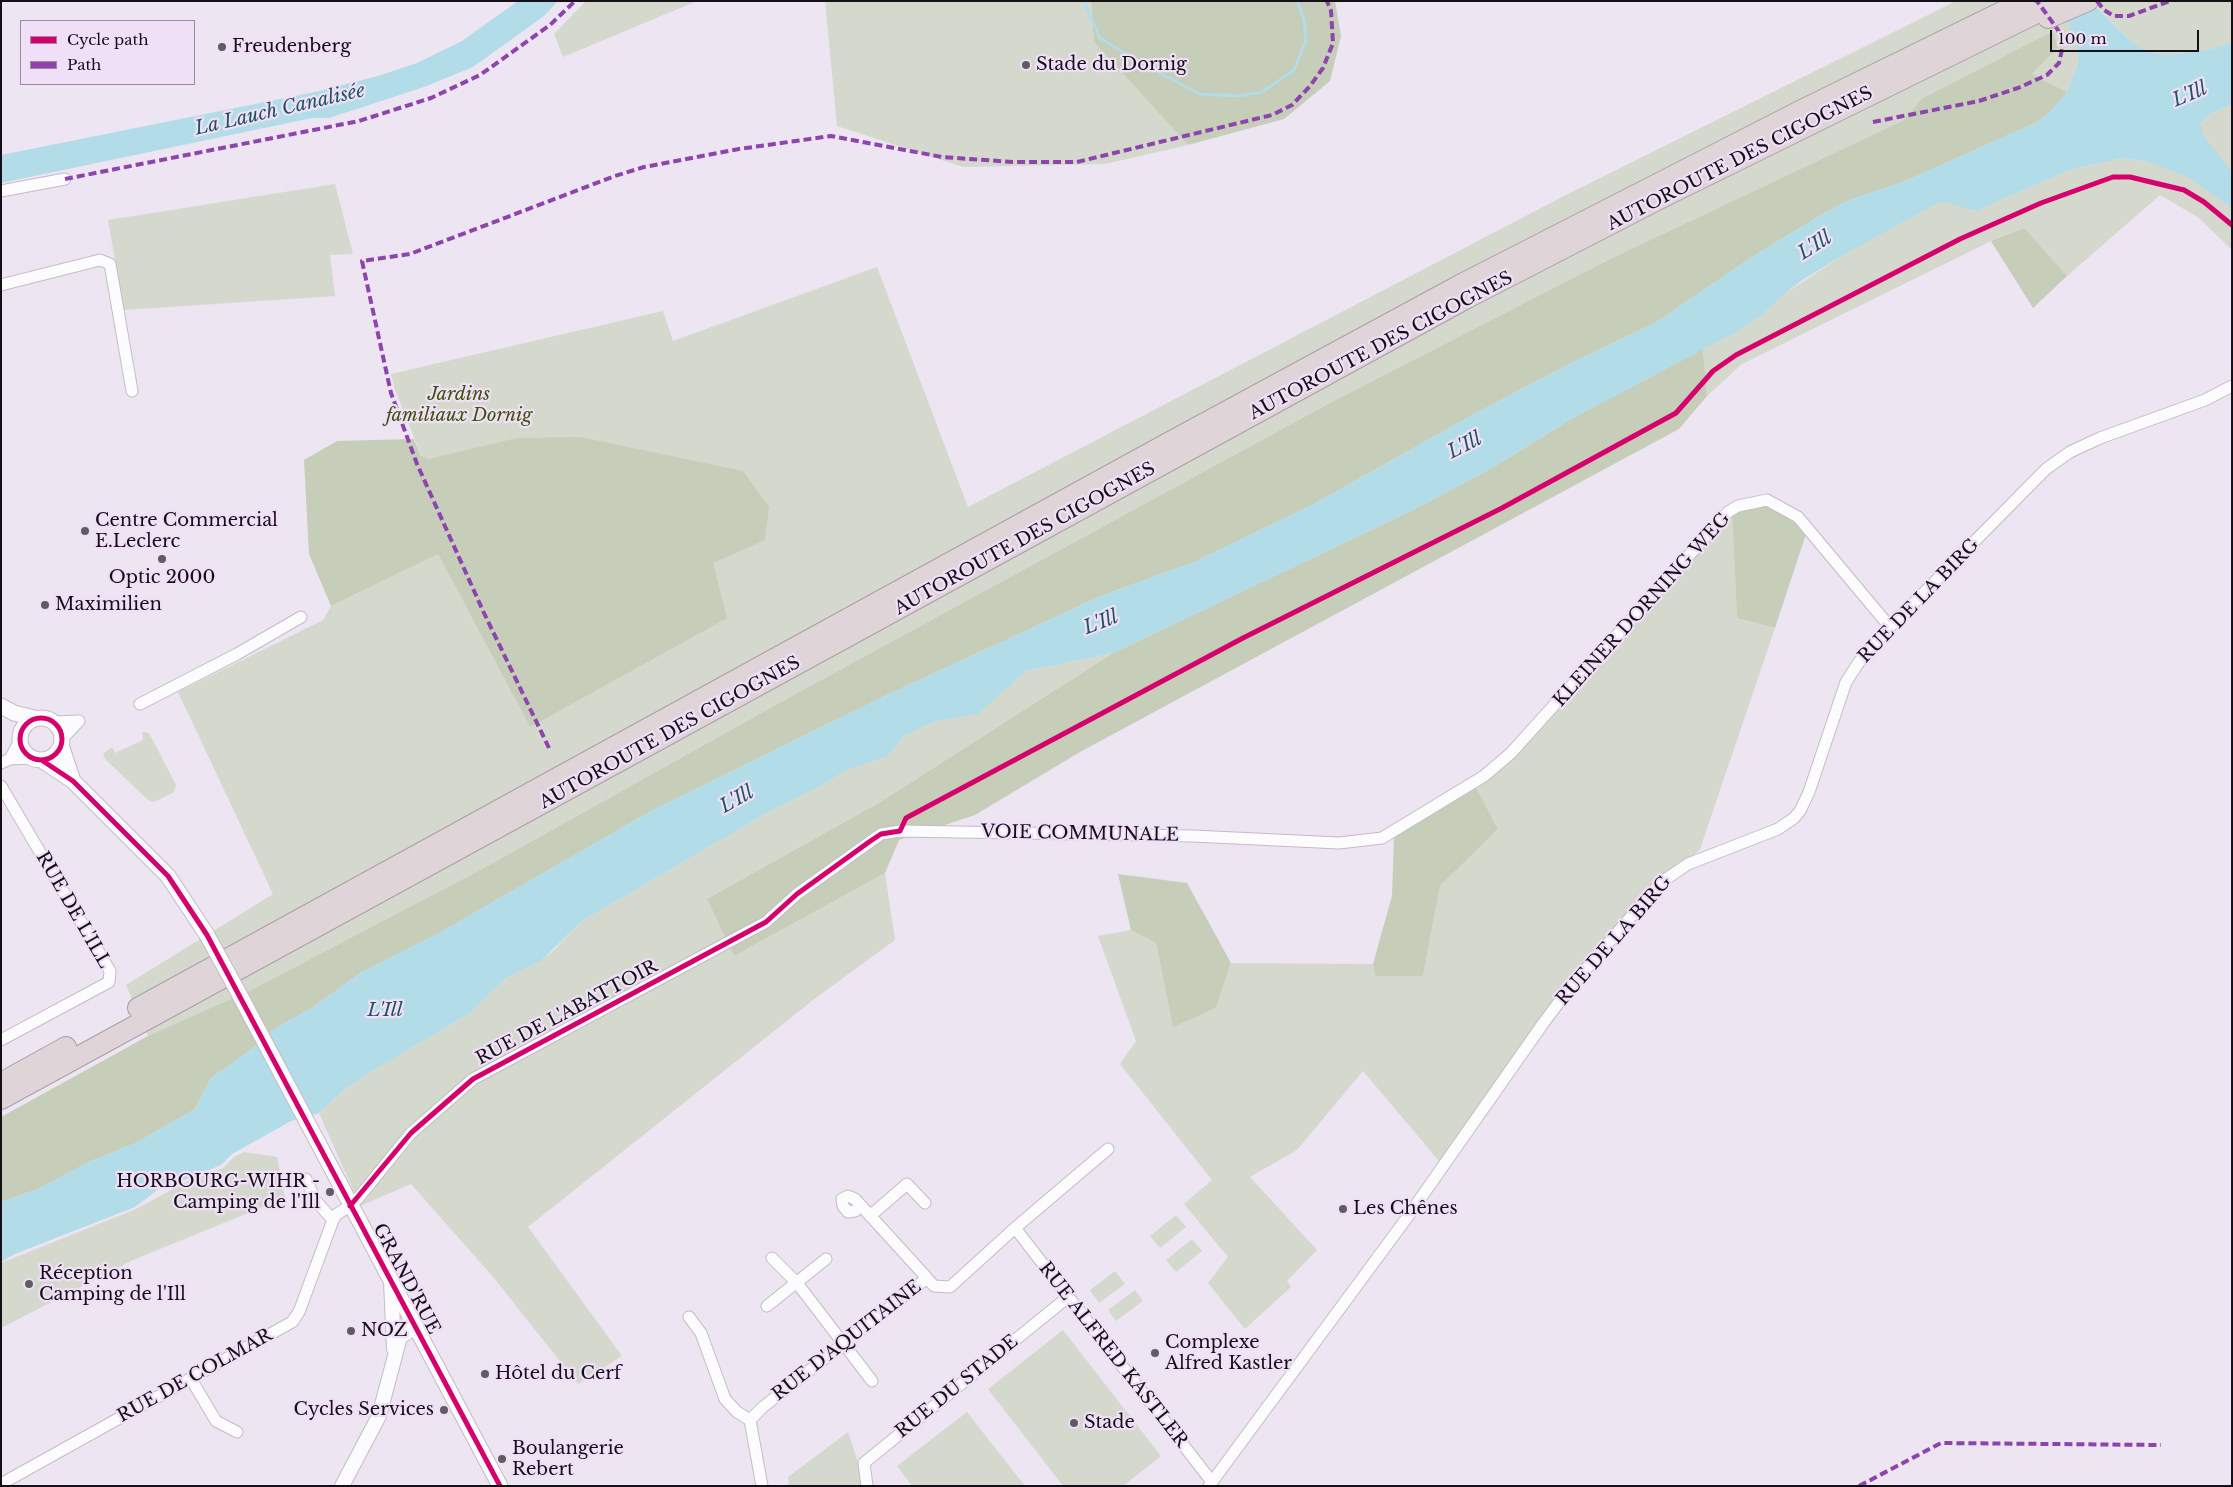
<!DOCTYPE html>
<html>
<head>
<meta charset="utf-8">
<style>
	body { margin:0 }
	#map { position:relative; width:2233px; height:1487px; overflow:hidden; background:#ede5f1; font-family:"Libre Baskerville",serif }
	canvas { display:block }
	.frame { position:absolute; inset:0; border:2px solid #151018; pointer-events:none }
	.legend { position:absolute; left:20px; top:20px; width:175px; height:65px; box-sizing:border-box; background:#efdff7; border:1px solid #988c9e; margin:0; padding:6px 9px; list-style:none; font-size:15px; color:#151018 }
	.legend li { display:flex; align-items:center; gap:10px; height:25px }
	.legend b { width:25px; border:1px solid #988c9e }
	.scale { position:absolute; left:2050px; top:30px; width:149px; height:22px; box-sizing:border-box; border:2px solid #151018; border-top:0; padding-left:6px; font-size:15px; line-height:18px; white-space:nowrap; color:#151018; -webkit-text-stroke:4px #efdff7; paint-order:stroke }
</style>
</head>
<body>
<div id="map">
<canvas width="2233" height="1487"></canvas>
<div class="frame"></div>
<ul class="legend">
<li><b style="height:6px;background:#d6006c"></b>Cycle path</li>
<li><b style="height:6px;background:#8e44ad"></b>Path</li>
</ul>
<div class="scale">100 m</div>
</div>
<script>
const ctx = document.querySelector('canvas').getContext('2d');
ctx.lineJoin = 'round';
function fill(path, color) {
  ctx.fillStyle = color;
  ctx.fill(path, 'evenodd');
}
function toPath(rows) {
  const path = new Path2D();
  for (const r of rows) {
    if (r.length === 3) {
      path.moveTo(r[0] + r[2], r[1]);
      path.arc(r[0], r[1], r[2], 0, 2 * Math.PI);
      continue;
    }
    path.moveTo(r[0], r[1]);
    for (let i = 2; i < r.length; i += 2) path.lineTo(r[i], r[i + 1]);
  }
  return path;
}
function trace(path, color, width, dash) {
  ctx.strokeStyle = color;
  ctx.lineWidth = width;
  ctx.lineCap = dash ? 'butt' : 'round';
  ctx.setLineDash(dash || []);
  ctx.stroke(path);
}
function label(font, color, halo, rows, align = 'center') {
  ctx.font = font + ' "Libre Baskerville",serif';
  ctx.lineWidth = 4.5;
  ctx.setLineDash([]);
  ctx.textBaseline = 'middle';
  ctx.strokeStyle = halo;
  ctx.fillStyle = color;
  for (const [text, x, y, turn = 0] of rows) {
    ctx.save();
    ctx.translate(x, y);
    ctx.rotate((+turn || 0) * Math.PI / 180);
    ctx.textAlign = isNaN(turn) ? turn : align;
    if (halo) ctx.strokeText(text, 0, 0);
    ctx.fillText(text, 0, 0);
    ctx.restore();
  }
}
fill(toPath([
	[586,1,697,1,563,57,554,34],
	[825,1,1091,1,1094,42,1188,145,1105,164,963,167,837,126],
	[1956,1,2053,1,2066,19,2077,43,2078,63,2067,92,2030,74,2058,48,2053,31,1921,99,1904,120,1610,259,1328,404,790,697,482,869,253,989,148,1036,126,985,273,894,178,692,323,620,331,606,438,554,530,727,429,459,422,457,395,390,391,374,663,311,673,341,877,267,968,507,1564,196],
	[2091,1,2232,1,2232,42,2211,49,2168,55,2152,53,2134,44],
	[2232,104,2232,250,2199,218,2160,195,2067,276,2023,228,1991,241,1742,364,1707,396,1703,349,1736,332,1761,316,1783,295,1840,257,1941,200,1976,211,2069,170,2123,158,2149,162,2200,129,2200,124,2208,115],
	[335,184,353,254,330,255,335,296,124,310,108,220],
	[1732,511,1737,618,1775,628,1700,849,1588,962,1439,1161,1363,1071,1297,1150,1250,1177,1317,1250,1287,1281,1291,1287,1245,1329,1208,1283,1228,1257,1184,1204,1212,1180,1120,1064,1136,1041,1098,936,1131,930,1156,943,1173,1026,1216,1008,1231,963,1373,964,1375,976,1423,976,1440,886,1498,829,1472,780,1513,748],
	[1113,653,882,801,707,899,734,956,885,873,895,940,813,1000,528,1227,622,1356,578,1384,494,1278,411,1184,360,1206,319,1113,344,1090,366,1075,470,1013,506,978,541,961,553,951,582,921,772,810,817,788,847,770,888,756,904,736,936,721,978,713,1026,671],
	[142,732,149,733,176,785,174,792,154,802,148,800,105,759,103,754,112,747,115,753,143,740],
	[244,1152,277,1157,285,1198,133,1260,1,1328,1,1263,136,1209,195,1177,223,1168,234,1157],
	[1176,1215,1186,1227,1160,1248,1150,1236],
	[1192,1239,1202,1251,1176,1272,1166,1260],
	[1115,1271,1125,1284,1099,1303,1090,1290],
	[1135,1290,1143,1301,1116,1321,1108,1310],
	[1063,1330,1161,1456,1123,1486,1063,1486,988,1389],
	[967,1412,1025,1486,912,1486,897,1466],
	[848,1432,859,1466,862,1486,789,1486,788,1477]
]), '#d5d8cd');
fill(toPath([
	[1091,1,1335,1,1341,36,1330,81,1284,119,1188,145,1094,42],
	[2053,31,2058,48,2031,74,2067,92,2050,112,2037,122,1908,180,1847,201,1826,212,1755,255,1655,323,1571,363,1474,414,1312,505,1194,562,1101,596,891,693,653,810,439,933,362,972,312,1008,274,1029,252,1049,211,1078,195,1109,136,1143,91,1161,38,1189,1,1202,1,1117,148,1036,253,989,482,869,790,697,1328,404,1610,259,1904,120,1921,99],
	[2024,228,2067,276,2033,308,1991,241],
	[1703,349,1707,396,1679,429,1080,752,975,815,899,840,885,873,734,956,707,899,882,801,1113,653,1413,510,1492,468,1571,419],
	[580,437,743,471,769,507,765,540,713,563,727,618,530,727,438,554,331,606,309,554,304,460,337,441,414,439,421,456,429,459,517,438],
	[1774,498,1806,534,1775,628,1737,618,1732,511],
	[1472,780,1498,829,1440,886,1423,976,1375,976,1373,964,1392,896,1394,837],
	[1118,874,1187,883,1231,963,1216,1008,1173,1027,1156,943,1131,930]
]), '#c6cdb9');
fill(toPath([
	[518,1,558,1,544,16,473,67,424,87,329,118,312,118,1,183,1,155,315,92,378,76,417,63,462,41],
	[2096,7,2134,44,2152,53,2168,55,2211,49,2232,42,2232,104,2208,115,2200,124,2203,135,2232,172,2232,208,2188,177,2149,162,2123,158,2069,170,1976,211,1941,201,1840,257,1801,281,1783,295,1761,316,1736,332,1571,419,1492,468,1413,510,1113,653,1026,671,978,714,936,721,904,736,888,756,847,770,817,788,772,810,582,921,541,961,506,978,470,1013,366,1075,344,1090,319,1113,291,1121,232,1154,221,1165,179,1182,165,1184,135,1207,15,1254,1,1262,1,1202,38,1189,91,1161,136,1143,195,1109,211,1078,252,1049,274,1029,312,1008,362,972,439,933,653,810,891,693,1101,596,1194,562,1312,505,1474,414,1571,363,1655,323,1755,255,1826,212,1847,201,1908,180,2037,122,2050,112,2067,92,2078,63,2077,43,2066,19]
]), '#b1dce8');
trace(toPath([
	[1084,1,1100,38,1142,64,1200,94,1239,96,1262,92,1294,70,1306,40,1304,20,1297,1]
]), '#b1dce8', 3);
const minor = toPath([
	[1,191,65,179],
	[1,285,100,260,110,264,132,391],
	[140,704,237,654,301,617],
	[54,722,79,721],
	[62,739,79,721],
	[10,759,19,742],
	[1,763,10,759,31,758],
	[1,786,110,971,109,982,1,1040],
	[306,1179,315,1200,333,1220],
	[861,1206,855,1211,848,1212,843,1206,842,1199,848,1196,855,1199,927,1278],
	[870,1216,907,1184,925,1203],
	[1015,1228,1212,1482],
	[772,1258,797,1283,872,1381],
	[767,1306,826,1259],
	[689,1317,701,1333,725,1399,737,1412,750,1420,762,1486],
	[191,1379,216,1421,237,1432],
	[750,1420,763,1407,927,1278,934,1286,950,1287,1015,1228,1108,1149],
	[1,1484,292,1322,299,1312,333,1220,337,1214,350,1206,359,1197,411,1133,473,1079,766,922,797,894,881,834,900,831,1193,836,1339,843,1382,838,1484,776,1511,753,1728,512,1738,506,1767,500,1798,517,1890,627],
	[867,1486,864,1463,1068,1297],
	[1209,1486,1406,1219,1542,1025,1568,990,1654,890,1666,879,1688,864,1778,829,1794,818,1800,811,1809,792,1846,682,1859,662,1890,627,2046,469,2070,452,2100,438,2205,400,2232,386]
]);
const tertiary = toPath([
	[391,1281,394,1349],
	[342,1486,379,1416,400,1337,416,1327]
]);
const secondary = toPath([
	[1,706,14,713,34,718],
	[41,739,21],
	[61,745,73,781],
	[43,761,73,781,168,876,207,935],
	[236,988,500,1486]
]);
const motorway = toPath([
	[2048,18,2088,1],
	[138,1008,1170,442,1460,285,1800,111,2024,1],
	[1,1083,66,1047],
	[1,1099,1467,298,1657,200,2061,1]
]);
trace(minor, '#c3bcc6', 13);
trace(tertiary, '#c3bcc6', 16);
trace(secondary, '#c3bcc6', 17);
trace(motorway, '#aa9ea6', 22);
trace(minor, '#fcfbfd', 11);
trace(tertiary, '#fcfbfd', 14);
trace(secondary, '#fcfbfd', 15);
trace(motorway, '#dfd5d9', 20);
const secondaryBridge = toPath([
	[207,935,236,988]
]);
trace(secondaryBridge, '#c3bcc6', 17, []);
trace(secondaryBridge, '#fcfbfd', 15);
trace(toPath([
	[2097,1,2104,10,2114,16,2129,16,2170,1],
	[1873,122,1979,101,2018,88,2047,75,2059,63,2063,45,2058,30,2037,1],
	[65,179,359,121,431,98,480,75,550,25,575,1],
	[549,748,484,613,417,464,391,393,362,261,410,254,615,176,644,167,739,149,831,136,942,157,1013,162,1077,162,1272,115,1292,105,1310,86,1323,68,1333,43,1331,11,1327,1],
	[1859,1486,1941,1443,2161,1445]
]), '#8e44ad', 4, [8, 4]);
trace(toPath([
	[41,739,21],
	[43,761,73,781,168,876,207,935,500,1486],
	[350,1206,411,1133,473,1079,766,922,797,894,869,842,881,834,900,831,906,818,1243,638,1502,508,1676,413,1713,371,1736,355,1960,239,2041,203,2113,177,2130,177,2184,190,2204,202,2232,225]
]), '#d6006c', 5);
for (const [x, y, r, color] of [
	[222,47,5,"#615b64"],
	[1026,65,5,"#615b64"],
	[85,531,5,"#615b64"],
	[162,559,5,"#615b64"],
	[45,605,5,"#615b64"],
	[330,1192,5,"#615b64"],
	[1343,1209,5,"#615b64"],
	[29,1284,5,"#615b64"],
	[351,1331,5,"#615b64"],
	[1155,1353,5,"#615b64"],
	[485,1374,5,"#615b64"],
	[444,1410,5,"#615b64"],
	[1074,1423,5,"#615b64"],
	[502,1459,5,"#615b64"]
]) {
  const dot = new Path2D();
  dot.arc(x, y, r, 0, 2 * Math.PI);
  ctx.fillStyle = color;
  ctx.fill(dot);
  trace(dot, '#efdff7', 2);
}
label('18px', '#151018', '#efdff7', [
	["Freudenberg",232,47],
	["Stade du Dornig",1036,65],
	["Centre Commercial",95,521],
	["E.Leclerc",95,542],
	["Optic 2000",162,578,"center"],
	["Maximilien",55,605],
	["HORBOURG-WIHR -",320,1182,"right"],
	["Camping de l'Ill",320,1203,"right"],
	["Les Chênes",1353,1209],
	["Réception",39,1274],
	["Camping de l'Ill",39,1295],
	["NOZ",361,1331],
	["Complexe",1165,1343],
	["Alfred Kastler",1165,1364],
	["Hôtel du Cerf",495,1374],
	["Cycles Services",434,1410,"right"],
	["Stade",1084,1423],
	["Boulangerie",512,1449],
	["Rebert",512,1470]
], 'left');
label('18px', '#151018', '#efdff7', [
	["AUTOROUTE DES CIGOGNES",1740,159,-27],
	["AUTOROUTE DES CIGOGNES",1381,346,-28],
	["AUTOROUTE DES CIGOGNES",1025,539,-29],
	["RUE DE LA BIRG",1919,601,-46],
	["KLEINER DORNING WEG",1642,610,-48],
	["AUTOROUTE DES CIGOGNES",670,733,-29],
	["VOIE COMMUNALE",1080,834,1],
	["RUE DE L'ILL",73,910,60],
	["RUE DE LA BIRG",1614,941,-49],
	["RUE DE L'ABATTOIR",567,1013,-28],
	["GRAND'RUE",406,1279,62],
	["RUE D'AQUITAINE",847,1341,-38],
	["RUE ALFRED KASTLER",1113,1355,52],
	["RUE DE COLMAR",195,1376,-29],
	["RUE DU STADE",957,1387,-39]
]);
label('italic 18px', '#3c5209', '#efdff7', [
	["Jardins",459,395],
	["familiaux Dornig",459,416]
]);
label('italic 19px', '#1f555f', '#efdff7', [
	["L'Ill",2190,95,-23],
	["La Lauch Canalisée",280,110,-13],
	["L'Ill",1815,246,-32],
	["L'Ill",1465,446,-27],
	["L'Ill",1101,623,-21],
	["L'Ill",737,800,-29],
	["L'Ill",385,1011]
]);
</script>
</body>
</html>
